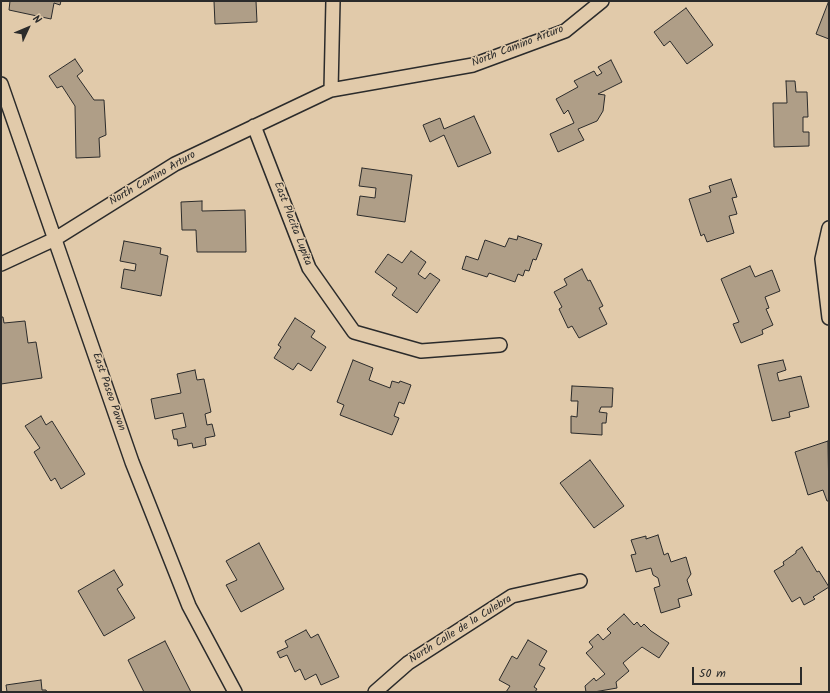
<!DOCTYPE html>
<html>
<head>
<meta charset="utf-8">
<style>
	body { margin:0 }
	#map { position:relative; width:830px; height:693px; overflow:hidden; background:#e1caaa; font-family:Kalam,sans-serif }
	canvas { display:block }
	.frame { position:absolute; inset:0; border:2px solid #2b2b2b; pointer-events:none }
	.north { position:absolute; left:8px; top:8px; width:40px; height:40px; -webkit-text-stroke:3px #e1caaa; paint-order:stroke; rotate:46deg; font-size:11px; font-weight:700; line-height:16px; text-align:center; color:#2b2b2b }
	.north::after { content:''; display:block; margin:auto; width:14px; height:18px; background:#2b2b2b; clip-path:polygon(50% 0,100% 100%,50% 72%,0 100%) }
	.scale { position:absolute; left:692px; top:667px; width:110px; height:18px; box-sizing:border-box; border:2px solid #2b2b2b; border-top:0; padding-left:5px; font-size:12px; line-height:14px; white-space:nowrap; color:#2b2b2b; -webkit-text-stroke:3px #e1caaa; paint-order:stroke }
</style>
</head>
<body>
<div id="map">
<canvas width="830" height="693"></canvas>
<div class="frame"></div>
<div class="north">N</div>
<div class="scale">50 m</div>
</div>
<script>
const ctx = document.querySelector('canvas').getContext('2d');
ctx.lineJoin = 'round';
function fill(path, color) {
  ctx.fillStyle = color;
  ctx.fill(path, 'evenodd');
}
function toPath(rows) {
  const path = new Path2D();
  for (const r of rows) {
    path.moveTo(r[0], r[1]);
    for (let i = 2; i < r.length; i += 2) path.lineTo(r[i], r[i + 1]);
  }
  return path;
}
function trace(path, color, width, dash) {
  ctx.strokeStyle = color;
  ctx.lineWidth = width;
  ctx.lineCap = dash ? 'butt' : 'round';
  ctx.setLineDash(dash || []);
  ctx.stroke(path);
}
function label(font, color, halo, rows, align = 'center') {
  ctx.font = font + ' Kalam,sans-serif';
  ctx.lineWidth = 3;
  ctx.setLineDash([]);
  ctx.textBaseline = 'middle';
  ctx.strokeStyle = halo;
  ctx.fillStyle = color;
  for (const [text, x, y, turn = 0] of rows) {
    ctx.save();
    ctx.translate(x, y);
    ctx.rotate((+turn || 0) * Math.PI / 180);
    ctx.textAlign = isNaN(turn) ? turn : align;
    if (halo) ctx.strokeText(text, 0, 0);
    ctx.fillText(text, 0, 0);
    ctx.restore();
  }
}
const building = toPath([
	[10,1,61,1,60,5,54,3,51,19,9,10,10,1],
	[214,1,256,1,257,22,215,24,214,1],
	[828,3,829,4,829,39,816,34,828,3],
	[686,8,713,45,687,64,670,41,664,46,654,32,686,8],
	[75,59,83,71,77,76,94,100,104,100,106,135,99,138,100,157,76,158,75,106,62,86,57,88,49,76,75,59],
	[611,60,622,82,598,94,605,95,603,111,597,121,578,129,584,140,558,152,550,134,574,123,568,110,564,114,556,99,578,87,574,81,594,71,597,76,602,73,598,67,611,60],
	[786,81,795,81,796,92,807,92,808,117,803,117,803,132,809,132,809,146,774,147,773,103,787,103,786,81],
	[474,116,491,153,458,167,444,135,430,142,423,125,440,118,444,129,474,116],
	[362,168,412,175,405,222,357,215,360,196,375,198,376,188,359,186,362,168],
	[731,179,737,197,732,198,737,214,729,216,734,233,707,242,704,234,701,236,689,199,711,192,709,186,731,179],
	[202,201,202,211,245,210,246,252,197,252,196,230,182,230,181,202,202,201],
	[518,236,542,244,536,260,533,259,529,271,525,270,523,276,518,274,515,282,489,273,487,277,462,269,466,256,478,260,485,240,505,247,509,238,517,240,518,236],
	[124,241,161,248,160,254,168,256,161,296,121,288,124,269,135,271,136,264,120,261,124,241],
	[411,251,426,262,418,274,425,279,430,273,440,280,417,313,392,295,397,288,375,272,388,254,402,263,411,251],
	[750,266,755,277,772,270,780,291,765,297,769,308,766,309,773,325,762,330,763,334,741,343,733,324,739,322,721,279,750,266],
	[582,269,588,281,590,280,603,306,599,308,607,324,579,338,572,326,568,328,559,309,562,307,554,292,567,285,564,279,582,269],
	[1,317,3,317,4,323,25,321,28,343,36,342,42,378,1,384,1,317],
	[295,318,315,331,311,337,326,347,311,371,298,363,293,370,274,358,281,347,278,345,295,318],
	[353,360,373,368,369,380,390,388,392,381,399,383,400,381,411,385,404,404,399,402,394,416,399,418,392,435,340,415,344,405,337,402,353,360],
	[783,360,786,370,777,373,779,381,801,376,809,407,789,412,790,417,772,421,758,365,783,360],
	[195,370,197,380,204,379,211,412,205,414,207,425,212,424,215,436,205,438,206,445,193,448,192,443,178,446,177,439,174,439,172,430,186,427,183,413,155,419,151,399,181,393,177,374,195,370],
	[572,386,613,388,612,407,601,407,599,412,607,413,606,423,602,423,602,435,571,433,571,416,577,417,578,401,571,401,572,386],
	[41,416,46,425,52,421,85,474,61,489,55,478,51,481,34,452,40,448,25,426,41,416],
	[828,441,829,501,827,501,823,490,808,495,795,452,828,441],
	[590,460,624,506,594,528,560,483,590,460],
	[658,535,664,555,668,553,671,562,686,557,691,574,687,580,692,595,678,599,680,607,661,613,654,588,660,586,658,578,653,575,651,568,636,572,631,555,636,554,631,540,646,536,646,539,658,535],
	[259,543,284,589,241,612,226,585,237,580,226,561,259,543],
	[802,547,817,572,819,571,829,587,813,597,815,599,804,605,800,597,792,602,774,571,784,565,783,562,796,553,796,551,802,547],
	[114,570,123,585,117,589,135,618,104,636,78,591,114,570],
	[624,614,634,625,637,622,641,627,644,624,651,631,669,643,659,658,642,647,623,663,629,671,616,682,617,688,594,692,586,692,585,686,594,678,596,681,605,674,586,653,593,647,589,642,598,634,603,640,611,633,607,629,624,614],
	[306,630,311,638,318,634,339,677,321,685,316,674,305,680,300,669,295,672,287,655,280,658,277,652,288,647,285,641,306,630],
	[528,640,547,651,539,665,545,668,534,687,537,689,535,692,506,692,510,686,499,680,512,656,517,659,528,640],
	[165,641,191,692,144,692,128,660,165,641],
	[41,680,42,690,46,690,47,692,7,692,6,685,41,680]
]);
fill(building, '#af9e87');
trace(building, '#2b2b2b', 1);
const street = toPath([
	[1,84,132,462,189,606,235,692],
	[331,90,333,1],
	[254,126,309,268,354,332,421,351,500,345],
	[829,228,822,259,829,318],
	[1,264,55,239,175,164,331,90,473,65,565,31,602,1],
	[375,692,408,663,512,596,580,581]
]);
trace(street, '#2b2b2b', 16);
trace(street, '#e1caaa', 13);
label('11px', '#2b2b2b', '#e1caaa', [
	["North Camino Arturo",518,47,-21],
	["North Camino Arturo",153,179,-30],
	["East Placita Lupita",292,224,69],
	["East Paseo Pavon",108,392,71],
	["North Calle de la Culebra",461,630,-32]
]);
</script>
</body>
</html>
